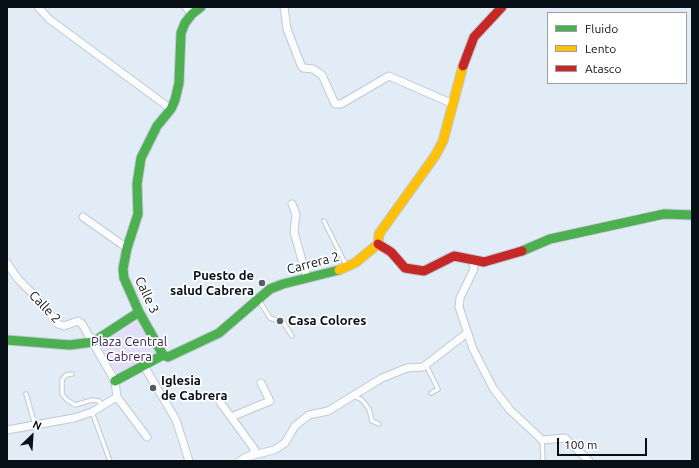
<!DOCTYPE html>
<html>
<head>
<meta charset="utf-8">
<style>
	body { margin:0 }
	#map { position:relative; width:699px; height:468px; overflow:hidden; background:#e2ecf6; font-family:Ubuntu,sans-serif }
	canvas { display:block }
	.frame { position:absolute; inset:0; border:8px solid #081017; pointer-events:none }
	.legend { position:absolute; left:547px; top:12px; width:140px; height:72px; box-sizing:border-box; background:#fff; border:1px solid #9c9fa2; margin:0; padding:5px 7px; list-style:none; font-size:12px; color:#081017 }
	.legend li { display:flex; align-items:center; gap:8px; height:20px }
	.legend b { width:20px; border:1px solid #9c9fa2 }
	.north { position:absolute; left:12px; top:416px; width:40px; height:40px; -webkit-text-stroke:3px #fff; paint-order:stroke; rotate:25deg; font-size:11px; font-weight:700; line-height:16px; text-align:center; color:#081017 }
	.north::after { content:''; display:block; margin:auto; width:14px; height:18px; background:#081017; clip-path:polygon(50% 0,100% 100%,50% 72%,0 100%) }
	.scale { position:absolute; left:557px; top:438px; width:90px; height:18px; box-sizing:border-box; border:2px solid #081017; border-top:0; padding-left:5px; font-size:12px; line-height:14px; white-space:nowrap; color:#081017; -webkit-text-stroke:3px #fff; paint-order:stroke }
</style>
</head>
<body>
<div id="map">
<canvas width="699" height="468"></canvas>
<div class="frame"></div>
<ul class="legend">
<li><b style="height:5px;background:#4caf50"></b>Fluido</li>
<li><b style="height:5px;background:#ffc107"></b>Lento</li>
<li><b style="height:5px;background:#c62828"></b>Atasco</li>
</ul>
<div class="north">N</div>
<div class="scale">100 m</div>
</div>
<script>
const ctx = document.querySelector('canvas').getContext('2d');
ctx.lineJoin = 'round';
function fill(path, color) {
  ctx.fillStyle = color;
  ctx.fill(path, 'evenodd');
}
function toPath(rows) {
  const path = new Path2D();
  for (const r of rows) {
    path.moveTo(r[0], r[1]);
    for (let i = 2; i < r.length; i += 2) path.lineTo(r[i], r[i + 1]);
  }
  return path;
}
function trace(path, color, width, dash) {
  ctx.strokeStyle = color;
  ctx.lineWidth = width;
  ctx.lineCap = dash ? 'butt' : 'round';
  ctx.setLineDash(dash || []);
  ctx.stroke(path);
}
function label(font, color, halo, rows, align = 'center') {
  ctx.font = font + ' Ubuntu,sans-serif';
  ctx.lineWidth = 3.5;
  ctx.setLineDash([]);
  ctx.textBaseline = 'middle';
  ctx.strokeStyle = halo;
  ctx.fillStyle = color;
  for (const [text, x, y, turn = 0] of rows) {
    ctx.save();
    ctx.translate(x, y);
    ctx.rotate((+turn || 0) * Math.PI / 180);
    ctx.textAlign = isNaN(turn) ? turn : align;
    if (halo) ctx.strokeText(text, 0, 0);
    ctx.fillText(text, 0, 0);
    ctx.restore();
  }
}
fill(toPath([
	[139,320,160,354,119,377,99,344]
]), '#e1dff7');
const lane = toPath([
	[324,221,347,267],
	[259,300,270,318,283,322,292,336],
	[426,365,438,389,431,393],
	[72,374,66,375,62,380,62,394,67,400,75,405,92,400,99,401,102,406],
	[26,394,35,425],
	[354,396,362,400,369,409,372,421,379,424],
	[92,412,110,461],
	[542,440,543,461]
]);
const street = toPath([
	[38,7,49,19,171,109],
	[186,7,192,14],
	[284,7,287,29,301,65,303,68,313,69,322,75,335,104,341,104,389,76,453,104],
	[292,204,296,214,294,232,307,278],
	[83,217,127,248],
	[473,261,474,269,460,298,459,307,473,349,493,388,510,410,539,437,542,440,565,438,589,461],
	[7,263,18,279,39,300,58,324,64,326,78,321,82,324,115,381,117,397,147,437],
	[144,366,176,420,189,461],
	[220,402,255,450,251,456],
	[231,417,270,401,261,383],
	[7,430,74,418,92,412,117,397],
	[240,461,246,457,274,450,285,443,295,426,309,415,328,411,382,378,407,368,423,367,467,333]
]);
const fast = toPath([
	[522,251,550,239,664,214,692,215],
	[7,340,70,345,93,342,139,312],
	[163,355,139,312,124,278,123,269,127,248,138,214,137,184,141,158,157,126,171,109,175,100,179,83,181,33,185,23,192,14,201,7],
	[115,381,163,355,168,357,219,333,270,289,283,284,339,270]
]);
const slow = toPath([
	[339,270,355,263,378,244,379,234,435,156,443,141,463,66]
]);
const jam = toPath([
	[463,66,474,37,502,7],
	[378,244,391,252,405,268,424,271,454,256,484,262,522,251]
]);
trace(lane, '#c1c9d2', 5.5);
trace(street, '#c1c9d2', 9);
trace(fast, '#c1c9d2', 11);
trace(slow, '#c1c9d2', 11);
trace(jam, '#c1c9d2', 11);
trace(lane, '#fbfcfe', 3.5);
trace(street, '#fbfcfe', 7);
trace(fast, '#4caf50', 9);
trace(slow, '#ffc107', 9);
trace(jam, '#c62828', 9);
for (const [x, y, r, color] of [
	[262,283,4,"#545d65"],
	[280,321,4,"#545d65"],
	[153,388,4,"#545d65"]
]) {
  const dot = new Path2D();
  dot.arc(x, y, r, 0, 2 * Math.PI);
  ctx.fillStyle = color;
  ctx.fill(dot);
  trace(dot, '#fff', 1.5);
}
label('13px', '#081017', '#fff', [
	["Carrera 2",313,263,-15],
	["Calle 3",147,295,65],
	["Calle 2",45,307,46]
]);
label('bold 13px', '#081017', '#fff', [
	["Puesto de",254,276,"right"],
	["salud Cabrera",254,291,"right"],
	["Casa Colores",288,321],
	["Iglesia",161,381],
	["de Cabrera",161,396]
], 'left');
label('13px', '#311c4f', '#fff', [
	["Plaza Central",129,342],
	["Cabrera",129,357]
]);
</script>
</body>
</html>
